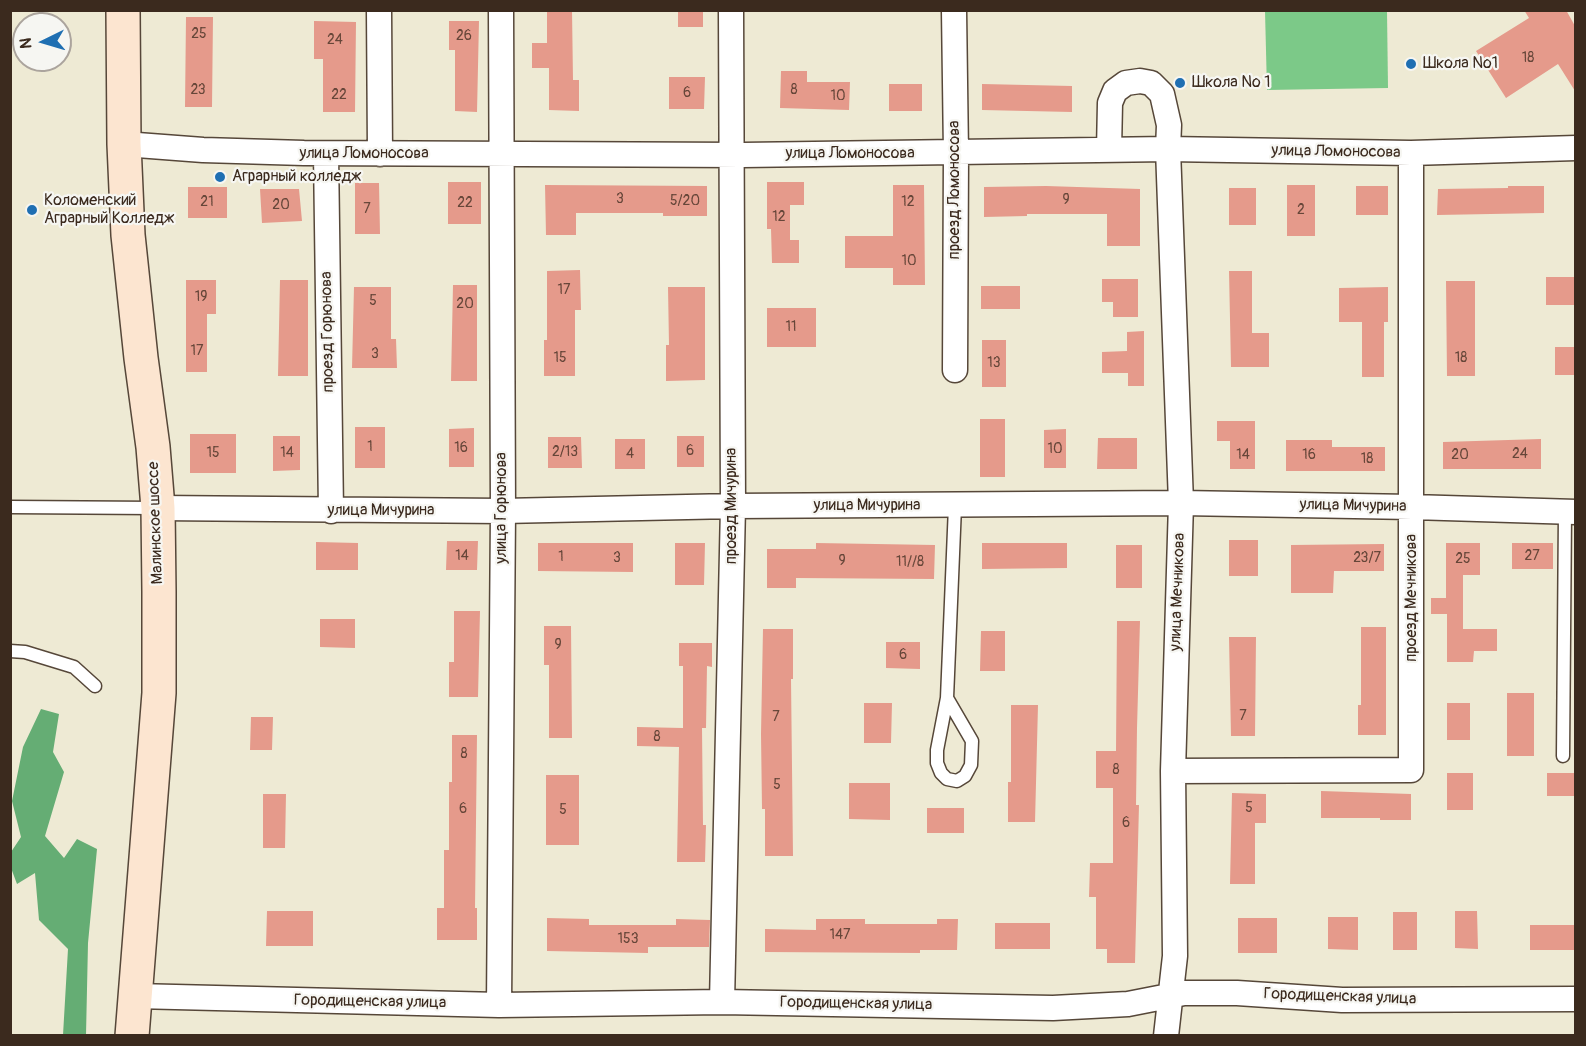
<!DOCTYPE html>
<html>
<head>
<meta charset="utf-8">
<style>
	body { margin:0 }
	#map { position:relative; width:1586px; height:1046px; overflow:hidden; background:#eeead4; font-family:Pangolin,sans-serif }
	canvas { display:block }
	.frame { position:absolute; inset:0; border:12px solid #3b2a1e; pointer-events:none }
	.north { position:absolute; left:12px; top:12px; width:60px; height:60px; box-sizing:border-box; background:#f6f6f2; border:2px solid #aba49d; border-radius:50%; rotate:265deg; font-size:16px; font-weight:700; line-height:24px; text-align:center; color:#3b2a1e }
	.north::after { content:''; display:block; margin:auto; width:21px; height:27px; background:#1f6fb2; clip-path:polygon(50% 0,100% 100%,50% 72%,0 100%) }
</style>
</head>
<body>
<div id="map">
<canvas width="1586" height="1046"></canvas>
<div class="frame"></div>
<div class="north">N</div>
</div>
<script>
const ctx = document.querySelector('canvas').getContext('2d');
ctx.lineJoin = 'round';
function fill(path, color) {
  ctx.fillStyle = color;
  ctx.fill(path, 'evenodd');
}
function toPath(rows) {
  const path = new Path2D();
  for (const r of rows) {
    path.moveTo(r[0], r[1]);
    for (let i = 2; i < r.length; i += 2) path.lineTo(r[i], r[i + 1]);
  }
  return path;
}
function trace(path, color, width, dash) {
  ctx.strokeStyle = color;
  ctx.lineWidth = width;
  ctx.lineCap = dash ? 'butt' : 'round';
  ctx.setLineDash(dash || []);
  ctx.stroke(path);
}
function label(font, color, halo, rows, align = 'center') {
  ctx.font = font + ' Pangolin,sans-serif';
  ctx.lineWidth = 4.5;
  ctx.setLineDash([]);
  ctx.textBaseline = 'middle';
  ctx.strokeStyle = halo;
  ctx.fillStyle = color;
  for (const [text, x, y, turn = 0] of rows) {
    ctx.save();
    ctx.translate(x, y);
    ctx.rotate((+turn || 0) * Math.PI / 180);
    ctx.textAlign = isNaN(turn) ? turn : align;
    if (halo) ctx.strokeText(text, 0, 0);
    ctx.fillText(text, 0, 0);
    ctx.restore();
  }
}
fill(toPath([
	[1265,11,1387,11,1388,88,1267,90]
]), '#7cc988');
fill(toPath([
	[41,709,59,714,53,752,64,772,45,836,64,858,77,839,97,849,88,943,86,1035,63,1035,68,949,39,920,35,873,17,884,11,868,11,852,21,837,12,801,23,747]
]), '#65ad74');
fill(toPath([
	[547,10,572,10,573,80,579,80,579,111,549,110,549,68,532,68,532,43,547,43],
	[678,10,703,10,703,27,678,27],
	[1524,10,1566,10,1575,26,1575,91,1558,64,1506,98,1476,51,1529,18],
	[186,17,213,17,212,107,185,107],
	[314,21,356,22,355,112,323,112,323,59,314,59],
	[449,21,479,21,477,112,455,111,455,50,449,50],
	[781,71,807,71,807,82,850,82,849,110,780,108],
	[669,77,705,77,704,109,669,109],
	[889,84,922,84,922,111,889,111],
	[982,84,1072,86,1072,112,982,110],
	[448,182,481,182,481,224,448,224],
	[767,182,804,182,804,205,790,205,790,240,799,240,799,263,772,263,771,229,767,229],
	[355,183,379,183,380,234,355,234],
	[545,185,707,186,707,216,663,216,663,213,576,213,576,235,546,235],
	[893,185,924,185,925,285,893,285,893,268,845,268,845,236,893,236],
	[1287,185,1315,185,1315,236,1287,236],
	[1046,186,1140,189,1140,246,1107,246,1107,214,1027,214,1027,216,984,217,984,187],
	[1356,186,1388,186,1388,215,1356,215],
	[1508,186,1544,186,1544,213,1437,215,1438,189,1508,188],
	[188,187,227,187,227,218,188,218],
	[1229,188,1256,188,1256,225,1229,225],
	[260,189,299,189,302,221,262,223],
	[580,270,581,310,575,310,575,376,544,376,544,340,547,340,547,271],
	[1229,271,1252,271,1252,333,1269,333,1269,367,1231,367],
	[1546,277,1575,277,1575,305,1546,305],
	[1102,279,1138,279,1138,317,1113,317,1113,302,1102,302],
	[186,280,216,280,216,314,207,314,207,372,186,372],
	[280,280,308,280,308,376,278,376],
	[1446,281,1475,281,1475,376,1447,376],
	[453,285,477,285,477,381,451,381],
	[981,286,1020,286,1020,309,981,309],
	[354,287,391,287,391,339,396,339,397,368,352,368],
	[668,287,705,287,705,380,666,381,666,345,669,345],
	[1388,287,1388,322,1384,322,1384,377,1362,377,1362,322,1339,322,1339,288],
	[767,308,816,308,816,347,767,347],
	[1144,331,1144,386,1128,386,1128,373,1102,373,1102,352,1127,351,1127,332],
	[982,340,1006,340,1006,387,982,387],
	[1555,347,1575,347,1575,375,1555,375],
	[980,419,1005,419,1005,477,980,477],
	[1217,421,1255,421,1255,469,1230,469,1230,441,1217,441],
	[355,427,385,427,385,468,355,468],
	[474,428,474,467,449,467,449,429],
	[1066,429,1066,468,1044,468,1044,430],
	[190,434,236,434,236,473,190,473],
	[273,436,300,436,300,470,273,471],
	[677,436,704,436,704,467,677,467],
	[548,437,581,437,582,468,548,468],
	[1098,438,1137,438,1137,469,1097,469],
	[615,439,645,439,645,469,615,469],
	[1541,439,1541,469,1443,469,1443,442],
	[1286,440,1332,440,1332,447,1385,447,1385,471,1286,471],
	[1229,540,1258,540,1258,576,1229,576],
	[447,541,478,541,477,570,446,570],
	[316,542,358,543,358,570,316,570],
	[538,543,633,543,633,572,538,571],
	[675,543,705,543,704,585,675,585],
	[816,543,935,545,934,579,796,578,796,588,767,588,767,549,816,549],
	[982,543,1067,543,1067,568,982,569],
	[1446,543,1480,543,1480,575,1463,575,1463,629,1497,629,1497,651,1474,651,1473,662,1447,662,1447,614,1431,614,1431,598,1446,598],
	[1512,543,1553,543,1553,569,1512,569],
	[1384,544,1384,571,1334,571,1333,593,1291,593,1291,545],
	[1116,545,1142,545,1142,588,1116,588],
	[454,611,480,611,478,697,449,697,449,662,454,662],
	[320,619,355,619,355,648,320,647],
	[1117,621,1140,621,1137,728,1136,805,1139,805,1135,963,1107,963,1107,949,1096,949,1096,897,1089,897,1090,863,1113,863,1113,788,1096,788,1096,751,1116,751],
	[544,626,571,626,572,738,549,738,549,665,544,665],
	[1361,627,1386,627,1386,735,1358,735,1358,705,1361,705],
	[763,629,793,629,793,679,791,679,793,856,765,856,765,809,762,809,761,734],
	[981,631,1005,631,1005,671,980,671],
	[1229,637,1256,637,1255,736,1231,736],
	[886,642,920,642,920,669,886,668],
	[679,643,712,643,712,667,707,666,706,728,702,728,703,825,706,825,705,862,677,862,679,747,637,746,637,727,683,728,683,666,679,666],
	[1507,693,1534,693,1534,756,1507,756],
	[864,703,892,703,891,743,864,743],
	[1447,703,1470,703,1470,740,1447,740],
	[1011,705,1038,705,1035,822,1008,822,1008,782,1011,782],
	[251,717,273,717,272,750,250,750],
	[452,735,477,735,475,908,477,908,477,940,437,940,437,908,444,908,444,850,449,850,449,782,452,782],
	[1447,773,1473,773,1473,810,1447,810],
	[1547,773,1575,773,1575,796,1547,796],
	[546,775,579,775,579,845,546,845],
	[849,783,890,783,890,820,849,819],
	[1321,791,1411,794,1411,820,1380,820,1380,818,1321,818],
	[1232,793,1266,794,1266,823,1255,823,1255,884,1230,884],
	[263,794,286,794,285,848,263,848],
	[927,808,964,808,964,833,927,833],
	[267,911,313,911,313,946,266,946],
	[1455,911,1477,911,1478,949,1455,948],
	[1393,912,1417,912,1417,950,1393,950],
	[1328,917,1358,917,1358,950,1328,949],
	[547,918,589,919,589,925,676,925,676,919,710,920,709,947,648,947,648,953,547,951],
	[1238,918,1277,918,1277,953,1238,953],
	[816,919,865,919,865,924,937,924,937,919,958,919,957,950,920,950,920,953,765,952,765,929,816,930],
	[995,923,1050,923,1050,949,995,949],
	[1530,925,1575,925,1575,950,1530,950]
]), '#e59a8b');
const service = toPath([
	[10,507,156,508],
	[10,651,25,652,74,667,95,686],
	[947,698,972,741,971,765,965,776,957,781,947,779,941,773,937,763,937,750,947,698,955,506],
	[1563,756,1565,512]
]);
const minor = toPath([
	[379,10,380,154],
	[954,10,956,154,955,370],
	[124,144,203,150,304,153,743,155,1168,149,1411,153,1576,148],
	[1109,150,1110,103,1115,91,1126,83,1140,81,1151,83,1162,94,1169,125,1168,149,1181,503,1173,771,1175,956,1166,1036],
	[326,154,331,511],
	[158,508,503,511,733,506,1181,503,1412,507,1576,512],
	[1173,771,1411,770,1411,153],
	[135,996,499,1005,722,1002,1053,1008,1128,1004,1184,993,1237,993,1342,1000,1576,999],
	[722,1002,733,506,731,10],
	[499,1005,503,511,501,10]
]);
const secondary = toPath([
	[123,10,124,144,128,235,141,358,153,447,158,508,159,592,159,693,132,1036]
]);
trace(service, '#564739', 15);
trace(minor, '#564739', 27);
trace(secondary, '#564739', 36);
trace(service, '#fff', 12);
trace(minor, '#fff', 24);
trace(secondary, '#fce5d0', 33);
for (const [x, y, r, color] of [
	[1411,64,6,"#1f6fb2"],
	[1180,83,6,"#1f6fb2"],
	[220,177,6,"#1f6fb2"],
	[32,210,6,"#1f6fb2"]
]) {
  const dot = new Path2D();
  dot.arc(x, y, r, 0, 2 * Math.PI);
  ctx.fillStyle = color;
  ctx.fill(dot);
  trace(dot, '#f6f6f2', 2);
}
label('14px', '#664639', null, [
	["25",199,34],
	["26",464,36],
	["24",335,40],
	["18",1528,58],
	["23",198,90],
	["8",794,90],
	["6",687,93],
	["22",339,95],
	["10",838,96],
	["3",620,199],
	["9",1066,200],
	["5/20",685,201],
	["21",207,202],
	["12",908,202],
	["22",465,203],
	["20",281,205],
	["7",367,209],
	["2",1301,210],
	["12",779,217],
	["10",909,261],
	["17",564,290],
	["19",201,297],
	["5",373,301],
	["20",465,304],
	["11",791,327],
	["17",197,351],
	["3",375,354],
	["15",560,358],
	["18",1461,358],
	["13",994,363],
	["1",370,447],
	["16",461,448],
	["10",1055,449],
	["6",690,451],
	["2/13",565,452],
	["15",213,453],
	["14",287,453],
	["4",630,454],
	["24",1520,454],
	["14",1243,455],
	["16",1309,455],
	["20",1460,455],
	["18",1367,459],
	["14",462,556],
	["27",1532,556],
	["1",561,557],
	["3",617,558],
	["23/7",1367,558],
	["25",1463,559],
	["9",842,561],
	["11//8",910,562],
	["9",558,645],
	["6",903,655],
	["7",1243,716],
	["7",776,717],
	["8",657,737],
	["8",464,754],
	["8",1116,770],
	["5",777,785],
	["5",1249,808],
	["6",463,809],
	["5",563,810],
	["6",1126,823],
	["147",840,935],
	["153",628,939]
]);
label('16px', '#3b2a1e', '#f6f6f2', [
	["Школа №1",1423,64],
	["Школа № 1",1192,83],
	["Аграрный колледж",232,177],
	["Коломенский",44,201],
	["Аграрный Колледж",44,219]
], 'left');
label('16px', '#3b2a1e', '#f6f6f2', [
	["улица Ломоносова",1336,152,1],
	["улица Ломоносова",364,154],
	["улица Ломоносова",850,154],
	["проезд Ломоносова",955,190,-90],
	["проезд Горюнова",328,332,-91],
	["проезд Мичурина",732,506,-90],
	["улица Мичурина",867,506],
	["улица Мичурина",1353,506,1],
	["улица Горюнова",502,508,-90],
	["улица Мичурина",381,511],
	["Малинское шоссе",156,523,-92],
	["улица Мечникова",1178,592,-88],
	["проезд Мечникова",1412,598,-90],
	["Городищенская улица",1340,997,2],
	["Городищенская улица",370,1002,1],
	["Городищенская улица",856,1004,1]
]);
</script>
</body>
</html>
